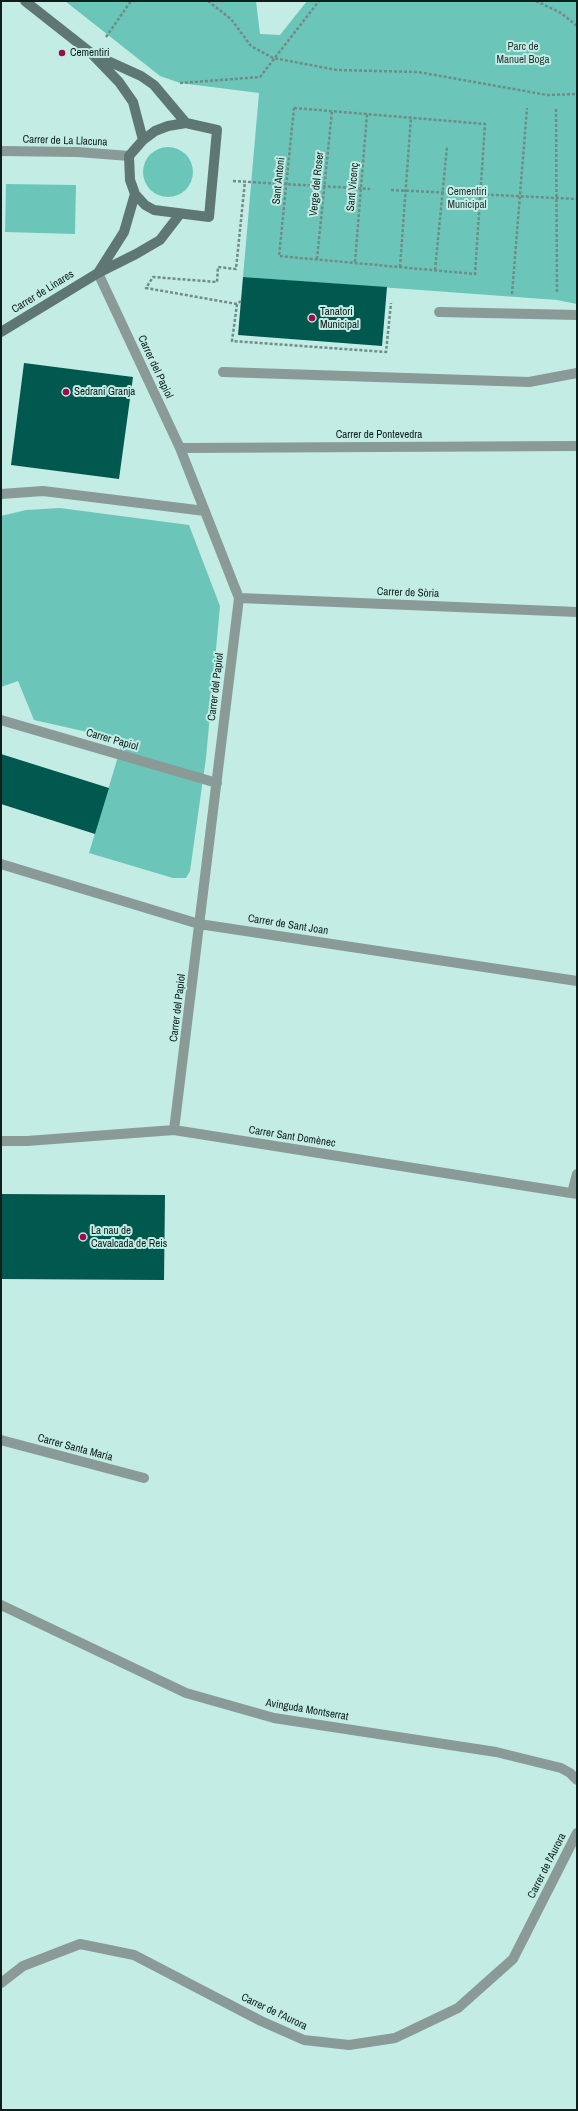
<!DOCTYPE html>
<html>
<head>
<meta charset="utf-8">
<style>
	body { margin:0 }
	#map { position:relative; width:578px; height:2111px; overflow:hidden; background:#c3ece5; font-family:"Archivo Narrow",sans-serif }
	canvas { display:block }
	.frame { position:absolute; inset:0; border:2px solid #0e1e1b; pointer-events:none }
</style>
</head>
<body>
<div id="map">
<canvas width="578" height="2111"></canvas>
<div class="frame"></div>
</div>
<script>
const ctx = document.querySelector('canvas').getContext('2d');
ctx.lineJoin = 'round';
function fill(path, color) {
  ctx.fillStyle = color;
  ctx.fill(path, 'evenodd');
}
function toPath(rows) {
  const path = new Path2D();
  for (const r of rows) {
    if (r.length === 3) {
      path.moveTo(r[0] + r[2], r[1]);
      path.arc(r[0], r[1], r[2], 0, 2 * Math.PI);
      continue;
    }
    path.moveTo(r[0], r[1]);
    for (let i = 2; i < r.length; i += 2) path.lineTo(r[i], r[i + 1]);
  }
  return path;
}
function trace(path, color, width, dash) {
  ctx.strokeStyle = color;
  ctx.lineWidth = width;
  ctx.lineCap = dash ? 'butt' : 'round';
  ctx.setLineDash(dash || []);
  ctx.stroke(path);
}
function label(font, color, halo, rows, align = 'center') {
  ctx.font = font + ' "Archivo Narrow",sans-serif';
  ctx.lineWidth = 4;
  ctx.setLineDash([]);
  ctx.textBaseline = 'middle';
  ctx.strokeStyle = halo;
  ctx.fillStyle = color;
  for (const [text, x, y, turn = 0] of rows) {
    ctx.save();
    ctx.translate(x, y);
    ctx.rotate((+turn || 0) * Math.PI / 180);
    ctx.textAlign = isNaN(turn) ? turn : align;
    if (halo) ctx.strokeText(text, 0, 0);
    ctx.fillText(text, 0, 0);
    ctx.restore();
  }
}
fill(toPath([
	[65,1,256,1,260,34,280,35,307,1,577,1,577,304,557,300,243,277,259,93,180,83,160,76],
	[168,172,25],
	[6,184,76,185,75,234,5,232],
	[60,508,189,525,220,606,206,758,190,871,186,878,173,878,89,853,123,740,34,720,18,681,1,687,1,516,26,510]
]), '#6bc6b9');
fill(toPath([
	[243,277,387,287,382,346,238,335],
	[24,363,133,377,119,479,11,465],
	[1,754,109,788,95,834,1,804],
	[1,1194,165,1195,164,1280,1,1279]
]), '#00584f');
trace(toPath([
	[208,1,231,19,251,46,273,58,337,70,418,72,547,95,577,94],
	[536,1,561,13,577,26],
	[106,37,131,1],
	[180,83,260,77,319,1],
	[294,108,485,124,475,274,279,256,294,108],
	[556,109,557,294],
	[233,181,370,189],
	[391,190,577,199],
	[317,259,332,111],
	[355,262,367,114],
	[400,267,411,117],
	[435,270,447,147],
	[512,294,527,108],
	[241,301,237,304,146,288,153,277,217,282,218,267,236,269,245,181],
	[237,304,232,341,386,352,391,303]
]), '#6f8c87', 2.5, [3, 2]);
trace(toPath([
	[439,312,577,315],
	[223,372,529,382,577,373]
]), '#899a97', 10);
trace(toPath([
	[1,151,78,152,129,156],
	[98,273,180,448,239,598,174,1130],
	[180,448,577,446],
	[1,494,43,491,205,511],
	[239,598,577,612],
	[1,720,217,783],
	[1,864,199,924,577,981],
	[1,1141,27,1141,174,1130,577,1194],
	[572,1193,577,1174],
	[1,1440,144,1478],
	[1,1605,186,1693,274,1718,496,1752,561,1768,570,1773,577,1780],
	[1,1983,23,1966,80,1944,134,1955,261,2021,304,2040,349,2045,395,2038,458,2008,513,1959,577,1833]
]), '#899a97', 10);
trace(toPath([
	[25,1,91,53,119,82,133,102,143,140],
	[97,56,141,76,154,85,186,123],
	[186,123,217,130,209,217,154,210,145,205,135,194,130,180,129,156,143,140,155,131,168,126,186,123],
	[98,273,124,232,135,194],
	[1,332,98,273,136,254,160,240,180,214]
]), '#5f7773', 10);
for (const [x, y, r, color] of [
	[62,53,4,"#a0074c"],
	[312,318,4,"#a0074c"],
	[66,392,4,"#a0074c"],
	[83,1237,4,"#a0074c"]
]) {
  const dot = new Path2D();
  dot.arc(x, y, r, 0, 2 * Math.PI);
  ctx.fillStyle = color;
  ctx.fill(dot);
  trace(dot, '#c3ece5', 1.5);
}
label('11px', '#1f3633', '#c3ece5', [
	["Parc de",523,47],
	["Manuel Boga",523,60],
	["Cementiri",467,192],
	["Municipal",467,205]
]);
label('11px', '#0e1e1b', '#c3ece5', [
	["Cementiri",70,53],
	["Tanatori",320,312],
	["Municipal",320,325],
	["Sedrani Granja",74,392],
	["La nau de",91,1231],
	["Cavalcada de Reis",91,1244]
], 'left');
label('11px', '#0e1e1b', '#c3ece5', [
	["Carrer de La Llacuna",65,141,2],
	["Sant Antoni",279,181,-84],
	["Verge del Roser",317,184,-84],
	["Sant Vicenç",353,187,-85],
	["Carrer de Linares",43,292,-32],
	["Carrer del Papiol",155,367,65],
	["Carrer de Pontevedra",379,435],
	["Carrer de Sòria",408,593,2],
	["Carrer del Papiol",216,687,-83],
	["Carrer Papiol",112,740,16],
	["Carrer de Sant Joan",288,925,9],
	["Carrer del Papiol",178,1008,-83],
	["Carrer Sant Domènec",292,1137,9],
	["Carrer Santa Maria",75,1448,15],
	["Avinguda Montserrat",307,1710,10],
	["Carrer de l'Aurora",547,1866,-63],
	["Carrer de l'Aurora",274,2012,25]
]);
</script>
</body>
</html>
